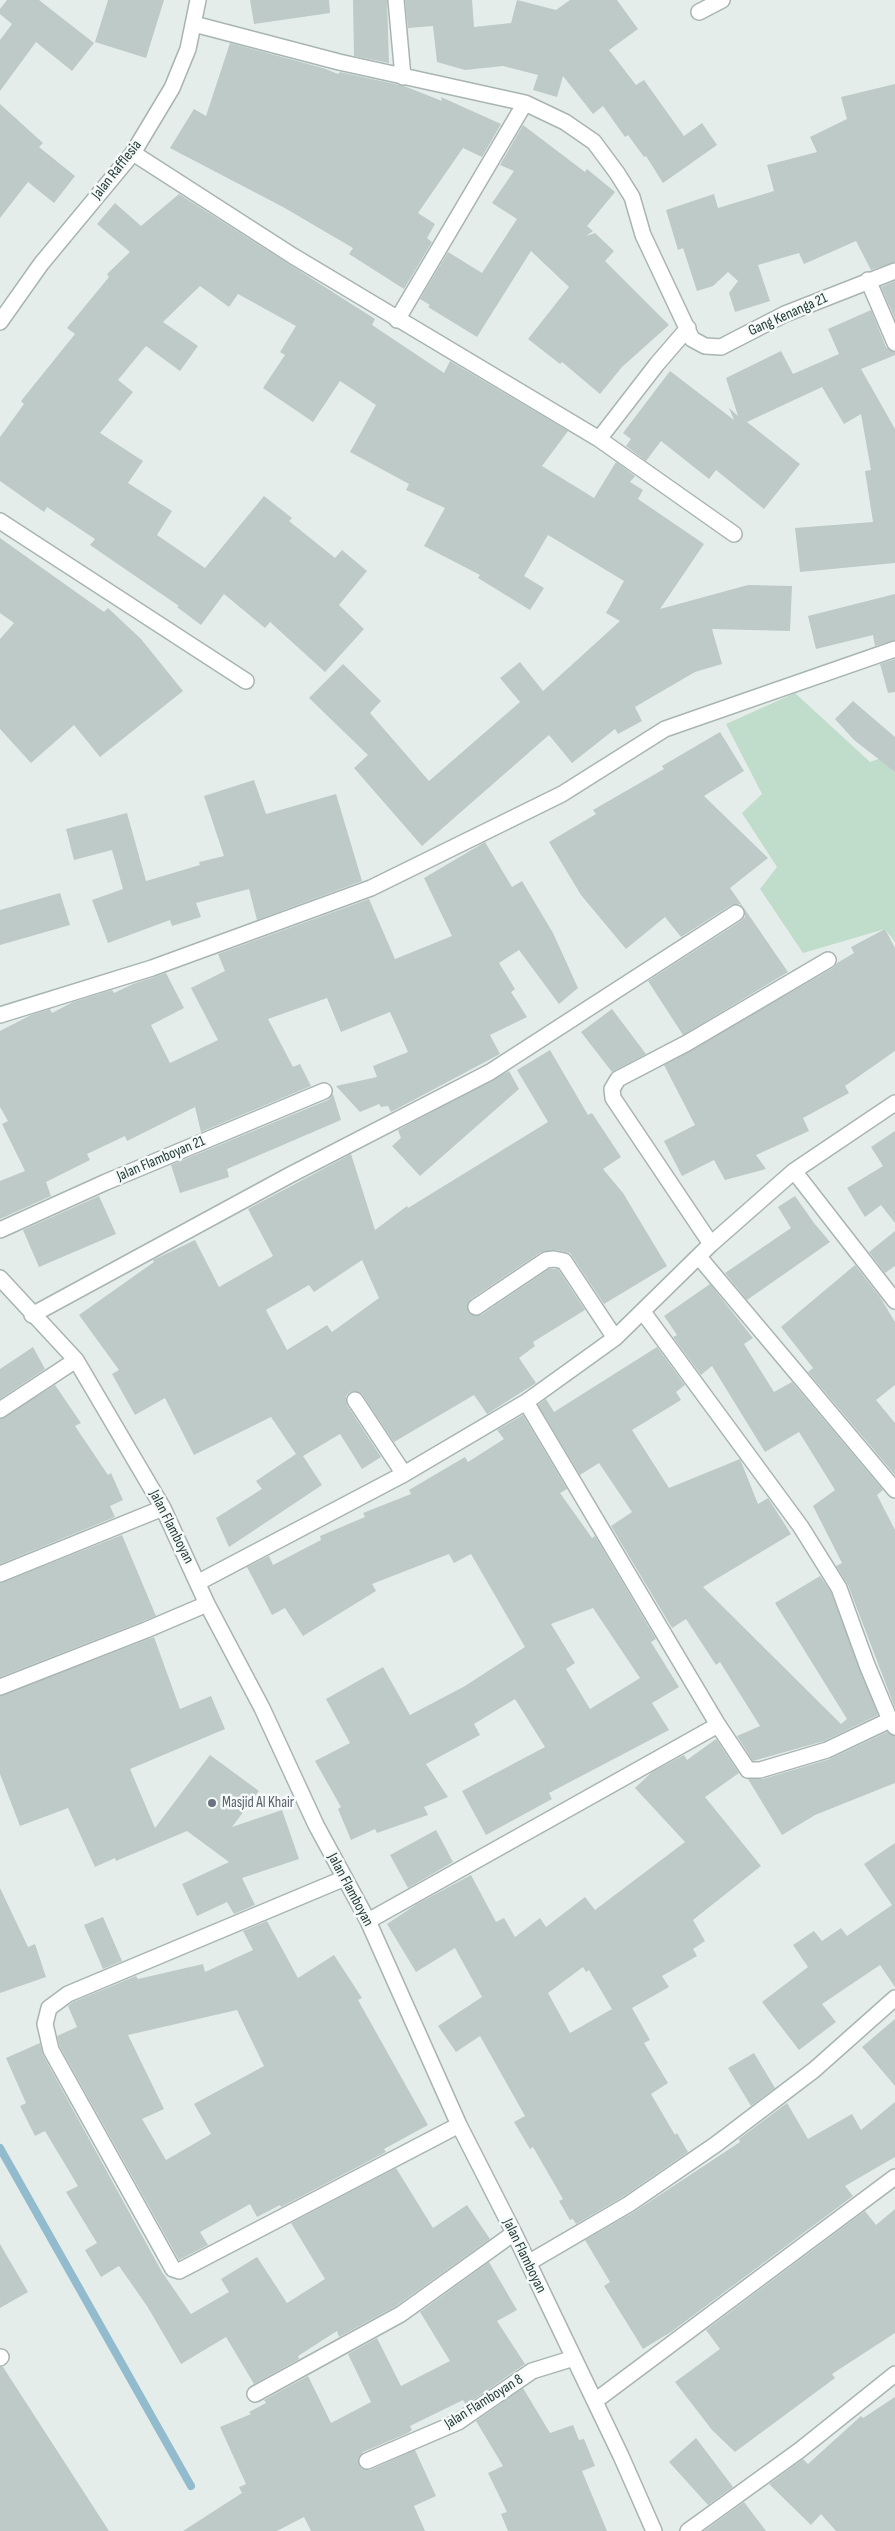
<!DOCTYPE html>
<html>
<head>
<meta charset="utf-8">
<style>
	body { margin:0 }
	canvas { display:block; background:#e5edea }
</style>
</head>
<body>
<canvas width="895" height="2531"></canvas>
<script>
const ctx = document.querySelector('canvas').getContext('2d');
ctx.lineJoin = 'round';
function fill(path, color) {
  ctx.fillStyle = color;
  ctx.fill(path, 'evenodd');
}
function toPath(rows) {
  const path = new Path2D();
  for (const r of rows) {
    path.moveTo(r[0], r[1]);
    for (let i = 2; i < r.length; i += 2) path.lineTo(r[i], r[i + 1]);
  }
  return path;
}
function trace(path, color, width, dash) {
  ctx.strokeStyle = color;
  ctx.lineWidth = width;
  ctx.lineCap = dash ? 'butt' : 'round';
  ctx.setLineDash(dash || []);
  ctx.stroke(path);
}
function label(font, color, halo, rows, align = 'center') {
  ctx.font = font + ' "Sofia Sans Condensed",sans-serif';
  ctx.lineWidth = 5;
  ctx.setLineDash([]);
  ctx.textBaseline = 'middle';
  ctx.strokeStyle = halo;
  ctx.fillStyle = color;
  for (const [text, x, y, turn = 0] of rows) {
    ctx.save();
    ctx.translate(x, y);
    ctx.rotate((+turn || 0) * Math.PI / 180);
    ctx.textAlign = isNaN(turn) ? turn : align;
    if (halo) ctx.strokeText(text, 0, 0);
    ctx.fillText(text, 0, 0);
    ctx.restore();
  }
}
fill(toPath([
	[795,693,870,762,895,753,895,942,885,929,803,953,760,889,777,867,742,813,762,794,726,724]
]), '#c0dccb');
trace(toPath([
	[0,2148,191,2486]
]), '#92bccd', 8);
fill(toPath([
	[7,0,39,0,94,43,72,71,36,42,0,91,0,40,12,24,0,14,0,9],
	[108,0,164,0,146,58,95,42],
	[250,0,329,0,330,13,254,24],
	[353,0,387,0,389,63,354,56],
	[405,0,472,0,474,27,511,23,517,0,556,10,570,0,617,0,638,29,609,50,636,85,644,80,684,136,702,123,717,145,663,183,646,156,644,157,628,135,625,137,603,106,593,114,563,76,557,97,533,90,538,75,503,66,465,70,437,62,433,26,408,28],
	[230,43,323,68,338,74,340,72,404,86,442,101,441,97,501,124,482,157,463,148,418,213,435,224,427,238,432,242,404,289,349,254,353,248,283,207,170,148,194,109,206,116],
	[895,84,895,262,871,270,856,241,804,264,799,253,758,265,770,301,735,312,729,293,738,281,728,272,713,286,697,291,683,248,678,250,666,210,714,194,718,208,774,191,767,165,817,152,810,137,847,119,841,97],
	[0,104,43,143,39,147,75,176,54,203,28,182,0,218],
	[523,125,585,172,587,169,615,192,587,226,593,231,586,236,595,233,614,251,605,261,669,325,622,367,600,394,562,362,560,364,528,339,569,287,531,251,477,337,428,307,430,305,420,299,448,252,482,273,517,219,492,203,514,171,500,165],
	[179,194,375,319,372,325,444,373,450,361,568,431,542,466,594,498,616,462,635,476,630,482,643,490,638,499,704,544,660,609,748,585,792,586,790,631,712,629,722,664,695,672,635,707,642,721,618,734,615,729,572,763,549,735,422,846,354,768,368,755,309,698,343,664,381,701,370,713,429,781,520,702,500,678,520,662,543,691,620,621,606,613,624,581,548,535,524,576,544,588,530,610,478,578,480,575,424,546,445,508,406,490,409,484,350,452,376,405,340,381,313,422,263,388,285,355,280,352,296,326,238,294,229,307,200,286,163,322,198,346,180,371,146,346,118,380,133,392,100,433,143,461,128,483,172,511,157,535,205,568,264,496,292,518,289,521,335,558,342,550,367,571,339,605,364,629,325,672,270,622,265,628,224,594,201,625,177,607,179,606,90,545,95,539,47,507,44,512,0,481,0,437,24,404,21,401,75,334,67,328,109,277,107,274,130,252,97,224,115,203,141,226],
	[895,281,895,319,881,287],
	[871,310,886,347,895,352,895,355,861,369,895,429,895,563,800,572,795,528,873,522,865,471,871,470,861,414,844,424,822,387,747,422,800,464,764,509,716,470,709,479,661,441,646,461,626,446,631,439,623,433,670,371,734,420,729,408,738,416,726,378,781,351,793,374,839,354,828,329],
	[0,538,104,612,108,608,141,639,183,691,100,757,74,725,31,763,0,729,0,639,14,623,0,613],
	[895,594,895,640,875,646,873,635,816,649,808,616],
	[895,659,895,692,888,693,880,664],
	[853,701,895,737,895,772,854,740,835,719],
	[720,732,744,771,704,796,768,858,730,888,744,908,740,904,731,905,681,937,665,917,626,949,581,895,549,842,596,814,593,810,664,769,662,766],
	[254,780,266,814,336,794,362,881,257,920,249,889,196,903,201,917,172,926,170,920,108,943,92,900,123,889,112,850,74,860,66,829,127,813,146,881,200,865,199,862,224,856,204,796],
	[485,842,512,887,522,881,553,933,578,988,559,1004,519,950,499,963,515,989,511,992,527,1017,490,1035,500,1054,391,1112,388,1106,381,1107,379,1104,360,1112,336,1086,377,1077,373,1066,408,1052,390,1012,341,1032,327,998,268,1019,293,1067,300,1064,311,1086,201,1132,195,1107,127,1141,125,1136,87,1154,90,1160,46,1182,51,1196,0,1219,0,1181,25,1171,2,1124,8,1121,0,1107,0,1031,31,1015,50,1009,52,1013,73,1002,112,990,114,993,133,984,166,973,184,1008,151,1025,170,1063,218,1040,191,988,225,971,218,954,369,899,395,959,452,936,424,878],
	[60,893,70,925,0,945,0,910],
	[744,908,788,972,683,1035,648,981,741,921,745,917],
	[885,929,895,948,895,1051,845,1086,849,1093,803,1118,809,1131,756,1155,766,1169,725,1180,714,1160,682,1176,664,1141,695,1125,664,1065,833,968,837,963,854,953,851,947],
	[612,1009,646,1054,612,1072,581,1032],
	[550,1050,588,1115,592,1113,621,1157,603,1169,623,1193,667,1266,604,1304,570,1253,556,1250,541,1252,471,1299,467,1307,471,1315,481,1315,549,1269,558,1269,585,1310,533,1342,535,1346,519,1358,536,1383,487,1414,474,1395,394,1442,362,1394,355,1391,350,1392,346,1396,347,1405,381,1457,362,1469,340,1434,303,1456,322,1485,229,1547,216,1518,262,1489,256,1481,296,1454,271,1417,194,1455,165,1398,135,1415,112,1374,119,1370,79,1315,154,1262,153,1260,195,1240,219,1287,273,1256,248,1209,351,1154,375,1230,407,1206,408,1208,548,1122,517,1070],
	[362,1260,379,1298,332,1332,327,1325,287,1350,266,1310,309,1285,314,1292],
	[509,1071,519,1089,420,1176,392,1146,401,1138,398,1130],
	[333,1094,341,1120,227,1169,229,1177,180,1193,171,1165,328,1100],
	[895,1131,895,1223,881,1205,865,1217,847,1188,883,1166,871,1147],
	[99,1196,116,1234,39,1267,23,1230],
	[795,1196,814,1223,830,1242,747,1300,725,1273,791,1228,778,1207],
	[895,1231,895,1266,885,1273,869,1252],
	[855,1265,880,1297,895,1322,895,1385,876,1400,895,1423,895,1475,808,1372,813,1368,781,1327],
	[710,1284,753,1338,744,1344,774,1392,792,1382,883,1490,877,1495,895,1530,895,1708,848,1585,836,1566,842,1563,813,1506,835,1490,799,1432,765,1452,712,1366,701,1375,673,1337,677,1335,664,1316],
	[33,1347,45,1369,0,1399,0,1369],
	[657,1347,685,1385,676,1392,681,1400,632,1430,669,1488,740,1459,758,1504,768,1498,791,1534,703,1587,841,1724,847,1719,775,1603,820,1576,831,1592,878,1715,824,1741,753,1761,737,1736,760,1726,720,1662,716,1665,686,1619,672,1628,611,1526,632,1512,599,1463,580,1475,538,1405,546,1399,554,1412],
	[55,1385,81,1423,75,1426,108,1475,111,1473,123,1500,110,1506,115,1517,0,1564,0,1419],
	[523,1415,567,1489,560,1493,592,1538,595,1536,656,1639,651,1642,679,1687,652,1703,669,1730,549,1793,552,1799,486,1835,462,1791,545,1747,515,1699,474,1724,480,1735,426,1764,448,1797,424,1807,428,1815,377,1833,375,1829,351,1840,338,1809,341,1807,315,1761,350,1743,326,1699,383,1667,410,1715,465,1686,525,1647,471,1554,454,1563,449,1554,372,1584,376,1591,303,1636,285,1608,272,1615,247,1567,269,1556,273,1565,321,1540,320,1536,365,1517,363,1513,411,1494,409,1490,465,1457,468,1462,504,1439,497,1430],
	[593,1608,640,1678,590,1709,566,1669,575,1663,551,1624],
	[122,1535,156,1616,0,1677,0,1583],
	[154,1637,180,1709,211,1696,225,1729,130,1769,155,1828,210,1755,259,1791,232,1827,282,1810,299,1859,242,1878,255,1905,234,1914,227,1902,197,1916,182,1884,229,1862,187,1831,116,1861,115,1858,95,1867,68,1808,20,1826,0,1774,0,1696],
	[887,1732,895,1736,895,1783,815,1815,782,1835,748,1779,763,1779,830,1759],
	[716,1739,739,1773,705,1797,761,1866,693,1920,705,1941,693,1949,697,1956,662,1976,669,1987,632,2008,650,2040,644,2043,668,2083,651,2094,675,2135,677,2133,688,2152,624,2196,576,2224,573,2219,570,2220,559,2201,563,2199,533,2147,530,2149,514,2122,525,2116,480,2036,456,2052,438,2026,482,1997,455,1948,416,1972,387,1924,417,1904,471,1875,496,1922,504,1918,515,1937,540,1918,546,1927,585,1897,595,1910,685,1842,635,1788,652,1772,684,1755,687,1760],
	[583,1967,586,1972,589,1970,612,2009,570,2033,548,1993],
	[436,1830,453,1862,408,1888,390,1855],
	[895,1843,895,1987,880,1965,822,2004,836,2022,799,2050,762,2002,808,1967,793,1945,814,1931,822,1941,841,1928,847,1936,892,1905,864,1864],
	[0,1888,28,1947,35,1944,46,1977,0,1993],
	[103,1917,122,1961,103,1969,84,1925],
	[267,1921,298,1978,334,1955,362,1998,358,2000,428,2125,384,2149,386,2152,281,2207,280,2205,257,2217,250,2204,200,2232,208,2245,179,2260,60,2047,57,2036,77,2027,68,2006,73,2002,136,1976,138,1979,203,1964,205,1972,253,1950,243,1931],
	[237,2010,264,2066,194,2104,211,2134,166,2160,142,2119,164,2109,128,2035],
	[895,2019,895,2086,862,2047],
	[40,2043,43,2055,162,2272,191,2314,229,2292,221,2279,257,2257,287,2303,325,2279,291,2223,396,2168,433,2228,467,2205,490,2239,396,2306,339,2337,337,2331,298,2356,299,2359,254,2384,226,2337,181,2364,147,2306,119,2266,101,2277,85,2250,97,2243,66,2192,78,2186,45,2131,35,2136,20,2106,26,2103,6,2058],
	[754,2053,775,2088,751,2106,728,2068],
	[895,2102,895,2157,845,2186,853,2196,671,2332,643,2349,604,2286,610,2282,585,2240,634,2212,740,2142,739,2139,787,2103,808,2139,852,2114,861,2130],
	[895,2209,895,2333,832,2374,835,2378,735,2452,712,2430,675,2382,720,2349,706,2330,865,2211,876,2225],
	[0,2244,28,2292,0,2308],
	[489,2262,517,2310,497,2321,525,2364,466,2405,463,2400,410,2426,412,2430,408,2433,363,2452,358,2459,361,2468,370,2470,415,2450,436,2496,414,2506,425,2531,311,2531,304,2517,277,2531,183,2531,242,2493,239,2487,246,2484,220,2427,251,2414,249,2412,266,2403,264,2400,308,2376,331,2423,371,2402,348,2354,377,2338,401,2386,450,2361,420,2312],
	[0,2367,3,2367,109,2531,0,2531],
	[523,2388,550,2433,573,2425,579,2440,584,2439,595,2466,582,2471,607,2531,508,2531,501,2514,507,2512,488,2473,503,2466,476,2421],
	[895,2397,895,2531,836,2531,821,2514,811,2525,769,2484,803,2459,808,2464,861,2416,863,2418],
	[696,2438,733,2487,708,2505,669,2462],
	[744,2502,766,2531,704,2531]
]), '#bdcac7');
const minor = toPath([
	[396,0,403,77],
	[699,12,722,0],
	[194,24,339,62,525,103,565,122,594,142,617,173,632,197,643,235,692,339,705,346,721,347,785,314,895,271],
	[133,153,293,256,599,439,734,534],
	[868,280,895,343],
	[397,320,525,103],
	[0,322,41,264,133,153,172,88,188,49,198,0],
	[599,439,657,364,688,328],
	[0,521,246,681],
	[0,1015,152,968,371,888,562,794,665,729,895,649],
	[794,1171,895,1301],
	[0,1230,106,1182,324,1091],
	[711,1244,613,1098,612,1089,618,1079,687,1043,828,960],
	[699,1257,895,1490],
	[0,1278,76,1360,163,1508,207,1604,262,1708,316,1825,368,1921,459,2125,514,2233,621,2456,654,2531],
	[476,1307,546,1260,554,1259,564,1261,615,1338],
	[643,1312,801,1527,839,1588,867,1665,890,1720,895,1727],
	[32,1315,290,1175,490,1072,736,913],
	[355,1400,404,1474],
	[526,1402,718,1725,748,1770,760,1770,827,1750,890,1720],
	[0,1410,76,1360],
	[0,1574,163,1508],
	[199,1582,404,1474,526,1402,615,1338,711,1244,794,1171,895,1103],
	[0,1687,146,1630,207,1604],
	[345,1878,68,1994,49,2008,45,2024,51,2050,173,2269,179,2271,459,2125],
	[368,1921,718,1725],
	[528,2263,629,2204,715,2145,814,2070,895,1998],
	[0,2358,1,2357],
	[255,2394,401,2314,514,2233],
	[595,2401,895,2177],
	[367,2461,458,2422,532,2371,574,2358],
	[688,2531,800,2450,895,2374]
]);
trace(minor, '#a8b5b2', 18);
trace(minor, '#fff', 15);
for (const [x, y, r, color] of [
	[212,1803,5,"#6b7280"]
]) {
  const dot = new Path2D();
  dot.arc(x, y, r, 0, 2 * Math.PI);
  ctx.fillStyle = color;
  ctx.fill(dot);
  trace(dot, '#f5f9f8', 2);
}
label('15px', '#253d3a', '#f5f9f8', [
	["Jalan Rafflesia",117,170,-52],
	["Gang Kenanga 21",788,315,-24],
	["Jalan Flamboyan 21",161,1159,-23],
	["Jalan Flamboyan",171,1527,63],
	["Jalan Flamboyan",350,1890,62],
	["Jalan Flamboyan",524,2256,64],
	["Jalan Flamboyan 8",484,2402,-32]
]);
label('15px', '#5b616d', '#f5f9f8', [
	["Masjid Al Khair",222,1803]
], 'left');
</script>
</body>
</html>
